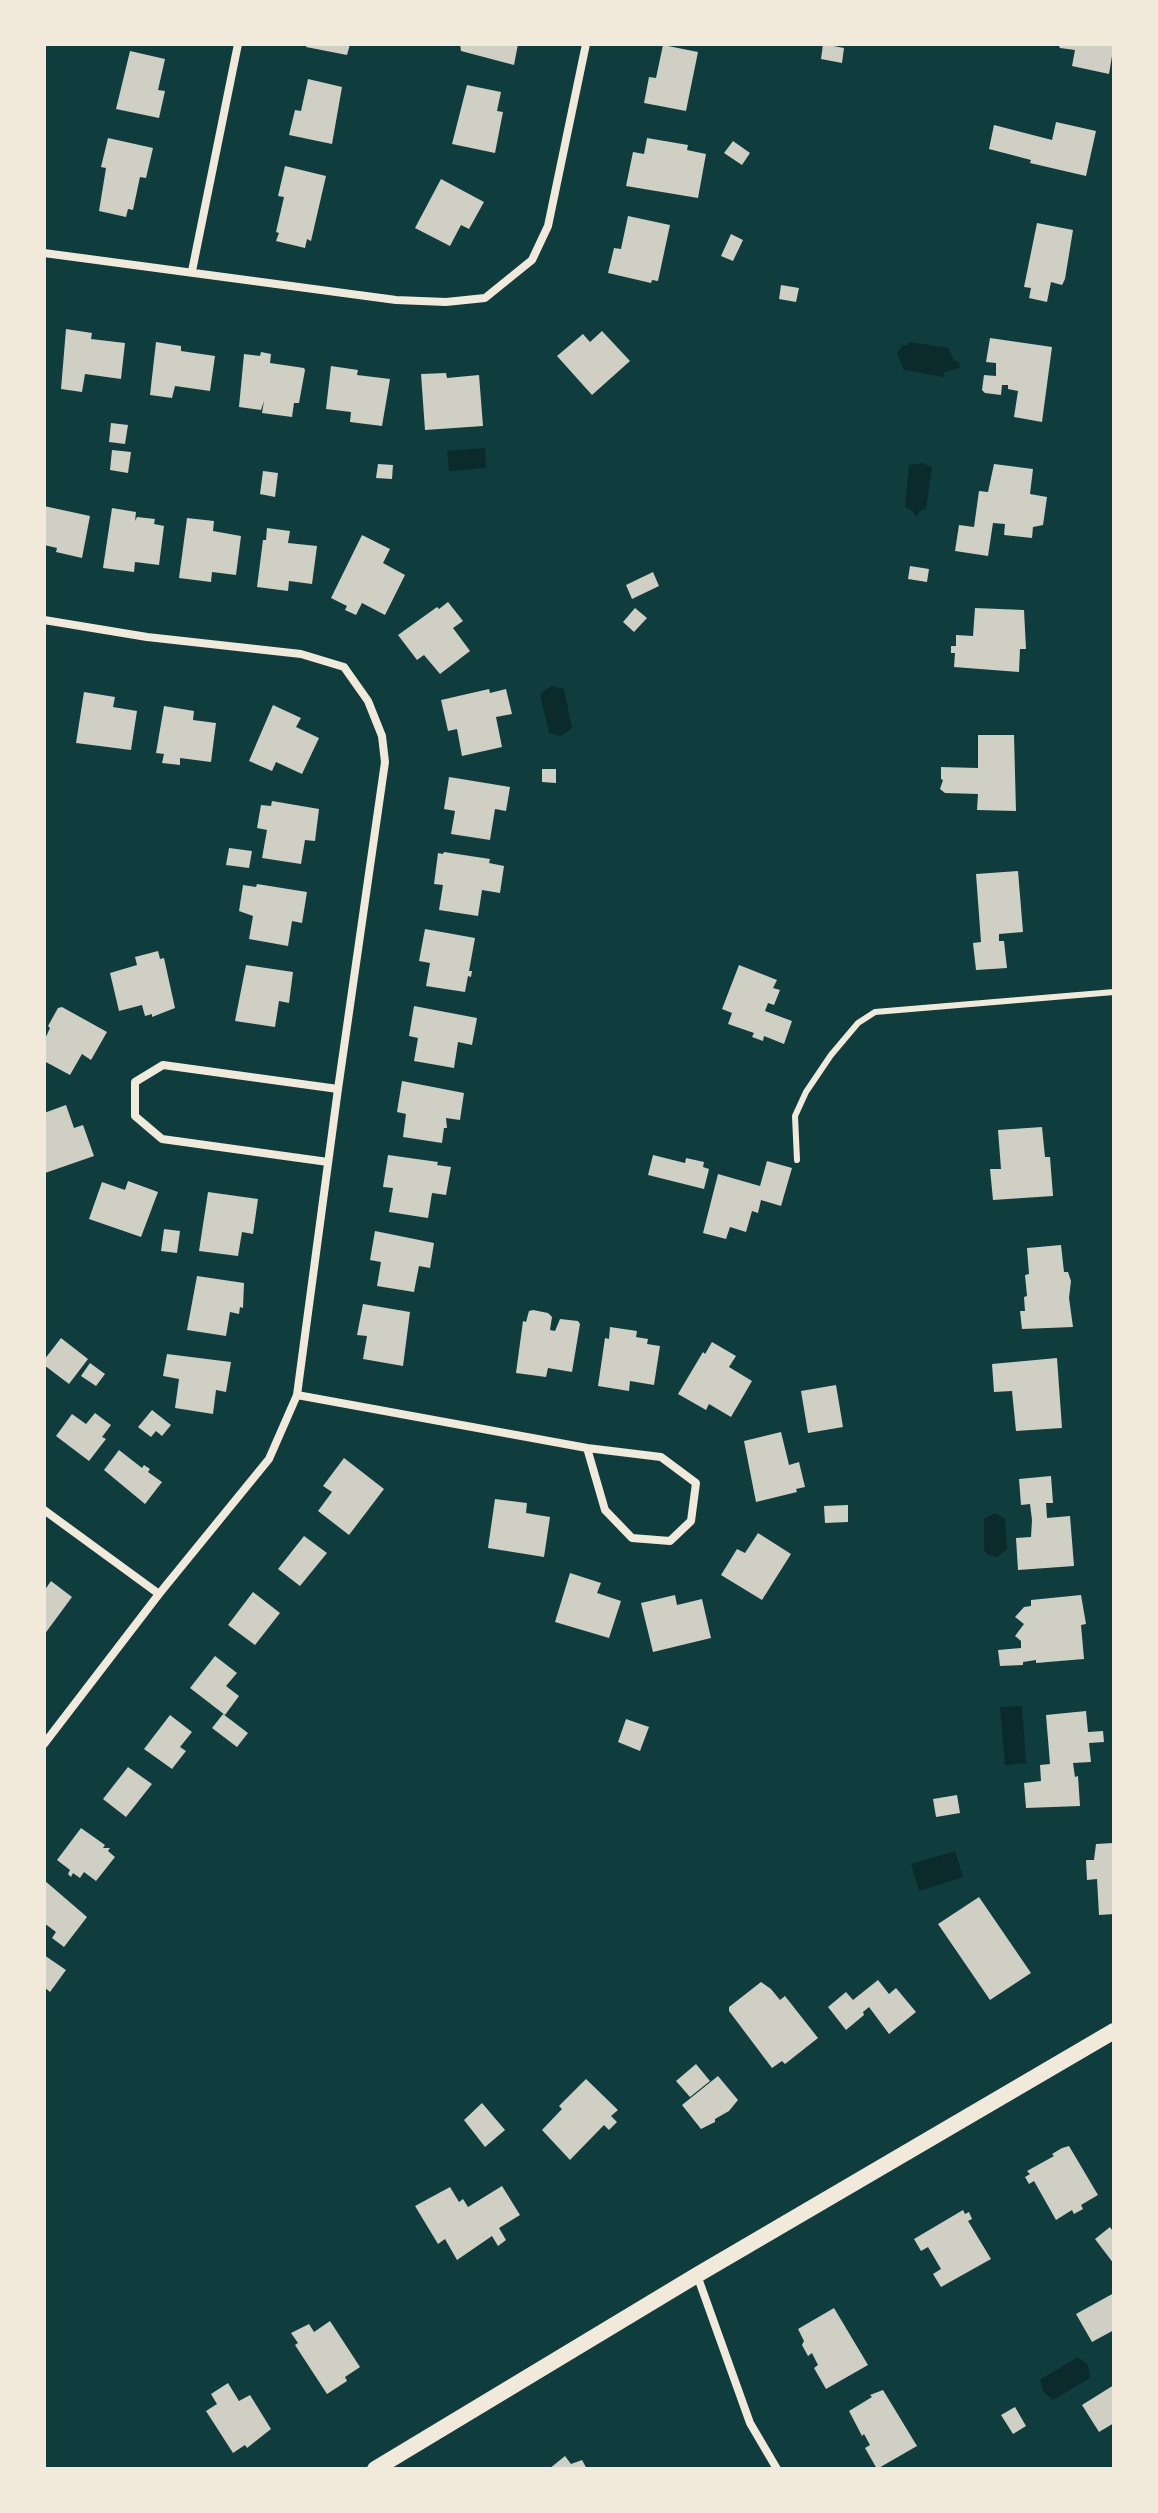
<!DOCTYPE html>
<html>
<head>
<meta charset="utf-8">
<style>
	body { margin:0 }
	#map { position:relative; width:1158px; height:2513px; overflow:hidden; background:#0f3d3e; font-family:Helvetica,sans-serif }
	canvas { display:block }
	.frame { position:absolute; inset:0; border:46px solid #f1e9da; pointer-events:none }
</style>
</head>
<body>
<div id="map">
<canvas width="1158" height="2513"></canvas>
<div class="frame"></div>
</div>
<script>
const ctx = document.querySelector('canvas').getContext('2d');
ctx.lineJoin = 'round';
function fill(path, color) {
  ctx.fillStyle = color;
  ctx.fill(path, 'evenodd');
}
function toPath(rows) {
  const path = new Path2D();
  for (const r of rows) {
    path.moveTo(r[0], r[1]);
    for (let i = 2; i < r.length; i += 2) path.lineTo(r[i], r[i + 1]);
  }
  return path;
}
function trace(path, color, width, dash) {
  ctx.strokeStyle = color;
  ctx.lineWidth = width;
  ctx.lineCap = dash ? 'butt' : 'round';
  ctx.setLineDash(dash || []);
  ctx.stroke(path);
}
fill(toPath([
	[909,342,948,348,954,360,959,362,960,368,944,372,944,377,904,370,897,353,903,345,908,345],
	[485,448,486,468,449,471,447,451],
	[922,463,932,467,926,509,920,511,916,517,913,511,905,507,909,465],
	[551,686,564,689,572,728,561,736,549,733,540,694],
	[995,1513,1005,1519,1007,1549,997,1557,987,1554,984,1550,984,1519],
	[1022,1706,1026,1763,1005,1765,1000,1707],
	[955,1851,963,1877,919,1891,911,1864],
	[1078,2357,1088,2365,1090,2378,1053,2400,1043,2391,1040,2380]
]), '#0a2a2b');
fill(toPath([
	[307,44,350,44,347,55,306,47],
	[460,44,518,44,514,65,461,51],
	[823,44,844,48,842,63,821,59],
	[1058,44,1114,44,1109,74,1072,66,1075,50,1060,48],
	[663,45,698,52,686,111,644,103,649,77,656,78],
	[130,51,165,59,158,90,165,91,159,118,116,109],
	[308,79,342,87,332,144,289,135,295,110,301,111],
	[467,85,501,92,497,111,503,112,495,153,452,144],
	[1056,122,1096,131,1086,176,1030,163,1031,160,989,149,994,125,1052,140],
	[108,138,153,148,146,178,140,177,133,210,128,209,126,217,99,211,106,168,101,167],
	[647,138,688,145,687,150,706,154,698,198,626,186,633,152,644,154],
	[733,141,750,153,742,165,724,153],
	[285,166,326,176,311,241,307,239,305,248,276,241,279,233,276,232,284,197,278,196],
	[441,179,484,202,469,229,461,225,450,246,415,228],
	[628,216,670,225,658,281,652,280,651,283,608,273,614,248,621,249],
	[1037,223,1073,230,1065,279,1062,285,1051,282,1047,302,1029,298,1031,288,1024,287],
	[731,234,743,240,733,261,721,256],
	[781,285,799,288,796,302,779,299],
	[66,329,92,333,91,339,125,343,121,379,85,374,82,392,61,389],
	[602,331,630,361,592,395,557,356,583,334,590,342],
	[990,338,1052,347,1042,422,1014,417,1018,391,1008,389,1008,385,1002,385,1001,395,985,393,982,390,984,375,996,376,996,363,986,362],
	[156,342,181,346,181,351,215,356,210,391,175,386,172,398,150,395],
	[261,352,271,354,270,363,304,368,305,370,299,403,294,403,292,417,262,413,264,401,261,410,239,407,244,354,260,356],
	[331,366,358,370,357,375,390,379,382,426,350,422,351,412,326,409],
	[446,373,447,378,479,375,483,426,425,430,421,374],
	[111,423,128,425,125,444,109,442],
	[112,450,131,452,128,473,110,470],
	[378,464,393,465,392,479,376,478],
	[994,464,1033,469,1030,494,1047,497,1043,525,1033,527,1032,538,1004,535,1005,524,993,523,988,556,955,551,959,525,974,527,979,491,988,492],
	[263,471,278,473,275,497,260,494],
	[44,506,90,516,82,558,56,552,57,548,44,545],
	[112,508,136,512,135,521,137,517,155,519,154,524,164,526,159,565,135,562,134,572,103,568],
	[187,518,214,521,213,531,241,536,236,575,212,572,211,582,179,578],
	[267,528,290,531,288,543,317,546,312,584,289,581,288,591,257,587,263,540,266,540],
	[362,535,390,549,383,563,405,575,385,615,362,603,356,615,345,610,347,606,331,598],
	[910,566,929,569,927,582,908,579],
	[653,572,659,586,632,599,626,585],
	[448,602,463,621,453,628,470,651,440,674,424,655,417,660,398,635,437,607,439,609],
	[635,608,647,618,634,632,623,622],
	[975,608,1024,610,1026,649,1020,649,1019,672,954,667,955,653,951,653,951,646,956,646,956,635,973,636],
	[489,689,490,693,506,689,512,714,496,717,502,747,462,756,457,729,448,731,441,700],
	[84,692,115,697,113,707,137,711,131,750,76,743],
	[273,705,301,718,296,727,319,738,302,774,276,762,272,771,249,761],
	[164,706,194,711,193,720,216,723,211,762,180,758,180,765,162,763,164,754,156,753],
	[978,735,1014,735,1016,811,977,810,978,794,945,793,940,789,943,780,941,779,941,767,978,768],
	[542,769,556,769,556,783,542,782],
	[449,777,510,787,506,811,495,809,490,840,451,834,455,811,444,809],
	[272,801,319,809,315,841,305,840,301,864,262,858,267,830,257,828,261,805,271,806],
	[229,848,252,851,249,868,226,865],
	[444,852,490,859,489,863,504,866,500,893,482,890,478,916,439,910,443,885,434,884,438,853,443,854],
	[1018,871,1023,932,999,934,999,941,1004,941,1007,968,976,970,973,943,981,942,976,874],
	[257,884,307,892,302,923,292,921,288,946,249,939,253,916,239,911,243,885,256,887],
	[425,929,475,938,469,971,472,971,471,977,468,976,465,992,426,986,430,963,419,961],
	[158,951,160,959,164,958,175,1008,152,1017,152,1014,145,1016,142,1005,119,1011,110,973,137,965,135,957],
	[246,965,293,972,289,1003,279,1001,275,1027,235,1021],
	[739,965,777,980,773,988,780,990,774,1005,768,1003,765,1011,792,1021,784,1044,764,1036,763,1041,752,1037,754,1033,728,1024,732,1013,722,1009],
	[414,1006,477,1018,472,1045,458,1042,454,1068,414,1061,418,1038,409,1036],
	[62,1007,107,1032,91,1060,82,1054,70,1075,44,1061,44,1041,50,1028,48,1026,58,1008],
	[402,1081,464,1093,460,1120,446,1118,447,1128,444,1128,442,1143,403,1137,406,1114,397,1112],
	[66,1105,74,1128,83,1125,94,1156,45,1173,44,1113],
	[1042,1127,1045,1157,1050,1157,1053,1196,993,1200,990,1169,1001,1169,998,1130],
	[388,1155,438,1162,437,1165,451,1167,446,1195,432,1193,428,1218,389,1212,393,1188,383,1187],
	[653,1155,685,1163,686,1158,704,1162,703,1167,709,1169,704,1189,648,1175],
	[767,1161,792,1168,781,1206,761,1200,758,1213,752,1211,746,1232,730,1227,726,1239,703,1233,718,1174,760,1186],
	[128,1181,158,1192,141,1237,89,1219,102,1182,125,1190],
	[208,1192,258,1199,253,1234,242,1232,238,1256,199,1251],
	[164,1229,180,1231,177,1253,161,1251],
	[375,1231,434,1243,430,1268,419,1266,414,1292,377,1286,381,1262,370,1260],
	[1061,1245,1064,1272,1068,1272,1071,1281,1069,1298,1073,1327,1022,1329,1020,1311,1025,1311,1024,1297,1027,1296,1025,1275,1029,1274,1027,1248],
	[197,1276,244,1283,243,1308,240,1307,239,1314,230,1312,226,1336,187,1330],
	[363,1304,410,1312,403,1366,363,1359,367,1336,357,1335],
	[533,1310,548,1313,552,1317,550,1330,555,1331,560,1319,578,1321,580,1324,572,1372,548,1368,546,1377,516,1373,523,1321,526,1322,529,1311],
	[610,1327,637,1331,636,1337,648,1339,647,1344,660,1346,654,1385,630,1381,629,1391,598,1386,605,1338,609,1339],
	[61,1338,88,1359,69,1384,44,1365,44,1360],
	[712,1342,736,1356,729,1367,752,1381,731,1417,709,1404,706,1410,678,1394,703,1352,705,1354],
	[167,1354,231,1362,226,1392,216,1390,213,1414,175,1408,179,1379,163,1376],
	[1057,1358,1062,1428,1016,1431,1012,1391,994,1392,992,1364],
	[90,1363,105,1374,96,1386,81,1376],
	[836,1385,843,1427,808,1433,801,1391],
	[152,1410,171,1425,162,1436,156,1431,151,1437,138,1427],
	[95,1413,111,1425,102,1437,106,1439,89,1461,56,1436,72,1414,86,1424],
	[781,1432,789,1465,799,1462,805,1487,796,1489,797,1492,756,1502,744,1441],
	[119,1450,142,1468,144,1465,150,1469,148,1472,162,1482,145,1504,104,1470],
	[344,1458,384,1489,349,1535,318,1511,332,1492,323,1486],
	[1051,1476,1053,1503,1046,1503,1047,1518,1070,1516,1074,1566,1018,1570,1016,1538,1031,1537,1032,1520,1030,1504,1021,1505,1019,1479],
	[495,1499,527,1503,526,1513,550,1517,544,1557,488,1548],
	[848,1505,848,1522,825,1523,824,1506],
	[758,1533,791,1554,762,1600,721,1575,737,1549,745,1553],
	[304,1536,327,1553,300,1586,278,1569],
	[570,1573,601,1583,597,1593,621,1601,609,1638,555,1622],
	[51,1581,72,1597,44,1635,44,1591],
	[253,1592,280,1613,255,1645,228,1625],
	[675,1595,677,1605,702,1599,711,1638,653,1652,641,1603],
	[1081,1595,1086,1624,1081,1625,1084,1659,1036,1663,1036,1660,1023,1662,1023,1665,1000,1666,998,1650,1021,1648,1021,1641,1015,1636,1024,1624,1015,1617,1024,1607,1031,1606,1031,1600],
	[215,1656,237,1673,226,1686,239,1696,225,1715,190,1688],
	[1086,1711,1088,1732,1103,1731,1104,1742,1089,1743,1091,1762,1073,1763,1075,1777,1078,1776,1080,1806,1026,1808,1024,1783,1041,1781,1040,1765,1050,1764,1046,1715],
	[223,1714,248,1733,237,1747,212,1728],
	[170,1715,192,1732,180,1747,186,1751,172,1769,144,1749],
	[626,1719,649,1727,640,1751,618,1742],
	[128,1767,152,1784,126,1817,103,1799],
	[957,1795,960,1813,936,1817,933,1799],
	[81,1828,105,1845,103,1848,110,1848,108,1851,115,1857,96,1881,84,1872,80,1878,73,1873,71,1877,68,1874,70,1870,57,1860],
	[1113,1843,1114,1914,1099,1915,1097,1879,1087,1880,1086,1860,1094,1860,1096,1844],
	[44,1880,87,1917,64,1947,52,1938,56,1932,44,1923],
	[979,1897,1031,1973,990,2000,938,1924],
	[44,1955,66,1970,50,1992,44,1987],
	[878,1980,889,1994,896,1988,916,2012,889,2034,869,2007,863,2012,864,2015,846,2030,828,2007,846,1992,853,2000],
	[761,1982,771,1989,780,2000,785,1996,818,2038,785,2064,782,2061,772,2068,729,2011,729,2007],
	[696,2064,710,2081,690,2097,676,2081],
	[718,2076,738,2100,729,2111,715,2119,715,2122,701,2129,682,2105],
	[586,2079,618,2110,611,2116,617,2122,609,2130,604,2125,570,2160,542,2130,562,2109,559,2106],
	[482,2103,505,2130,485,2147,464,2120],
	[1069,2146,1098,2195,1081,2205,1083,2209,1074,2214,1072,2210,1056,2220,1034,2181,1029,2184,1025,2177,1030,2174,1027,2171,1054,2156,1052,2154,1062,2148],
	[502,2186,520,2215,499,2228,506,2240,498,2246,492,2236,457,2260,445,2239,438,2244,415,2206,450,2187,459,2202,463,2199,468,2207],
	[963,2210,965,2214,969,2212,972,2219,968,2221,991,2259,941,2287,933,2274,941,2269,928,2247,921,2251,914,2239],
	[1110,2227,1114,2233,1114,2264,1095,2239],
	[1114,2293,1114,2330,1092,2342,1076,2314],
	[834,2308,868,2365,826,2389,814,2368,818,2365,812,2353,808,2356,802,2345,804,2341,798,2329],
	[330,2321,360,2367,345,2377,347,2381,327,2394,295,2345,298,2343,291,2333,309,2324,314,2332],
	[228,2383,239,2401,250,2395,271,2429,247,2448,245,2445,233,2453,206,2411,217,2404,211,2394],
	[1114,2385,1114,2423,1099,2432,1082,2405],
	[883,2390,917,2446,877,2469,865,2448,870,2445,864,2434,862,2436,849,2411,872,2397,870,2395],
	[1015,2407,1026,2426,1013,2434,1001,2415],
	[565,2456,571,2464,582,2460,587,2469,549,2469]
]), '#cfcfc3');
trace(toPath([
	[797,1160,795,1116,806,1092,831,1055,858,1023,875,1012,1114,992]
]), '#f1e9da', 6);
trace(toPath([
	[44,253,396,300,446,302,485,298,532,260,548,226,586,44],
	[192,271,238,44],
	[44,620,147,637,301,654,344,667,368,701,382,736,385,762,338,1089,297,1395,269,1459,159,1594,44,1744],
	[328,1162,162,1139,135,1116,135,1082,163,1065,338,1089],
	[297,1395,587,1448,661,1457,696,1483,691,1521,670,1541,632,1538,605,1510,587,1448],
	[44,1510,159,1594],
	[697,2275,750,2423,777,2469]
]), '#f1e9da', 8);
trace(toPath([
	[375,2469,697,2275,1114,2031]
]), '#f1e9da', 16);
</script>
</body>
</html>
